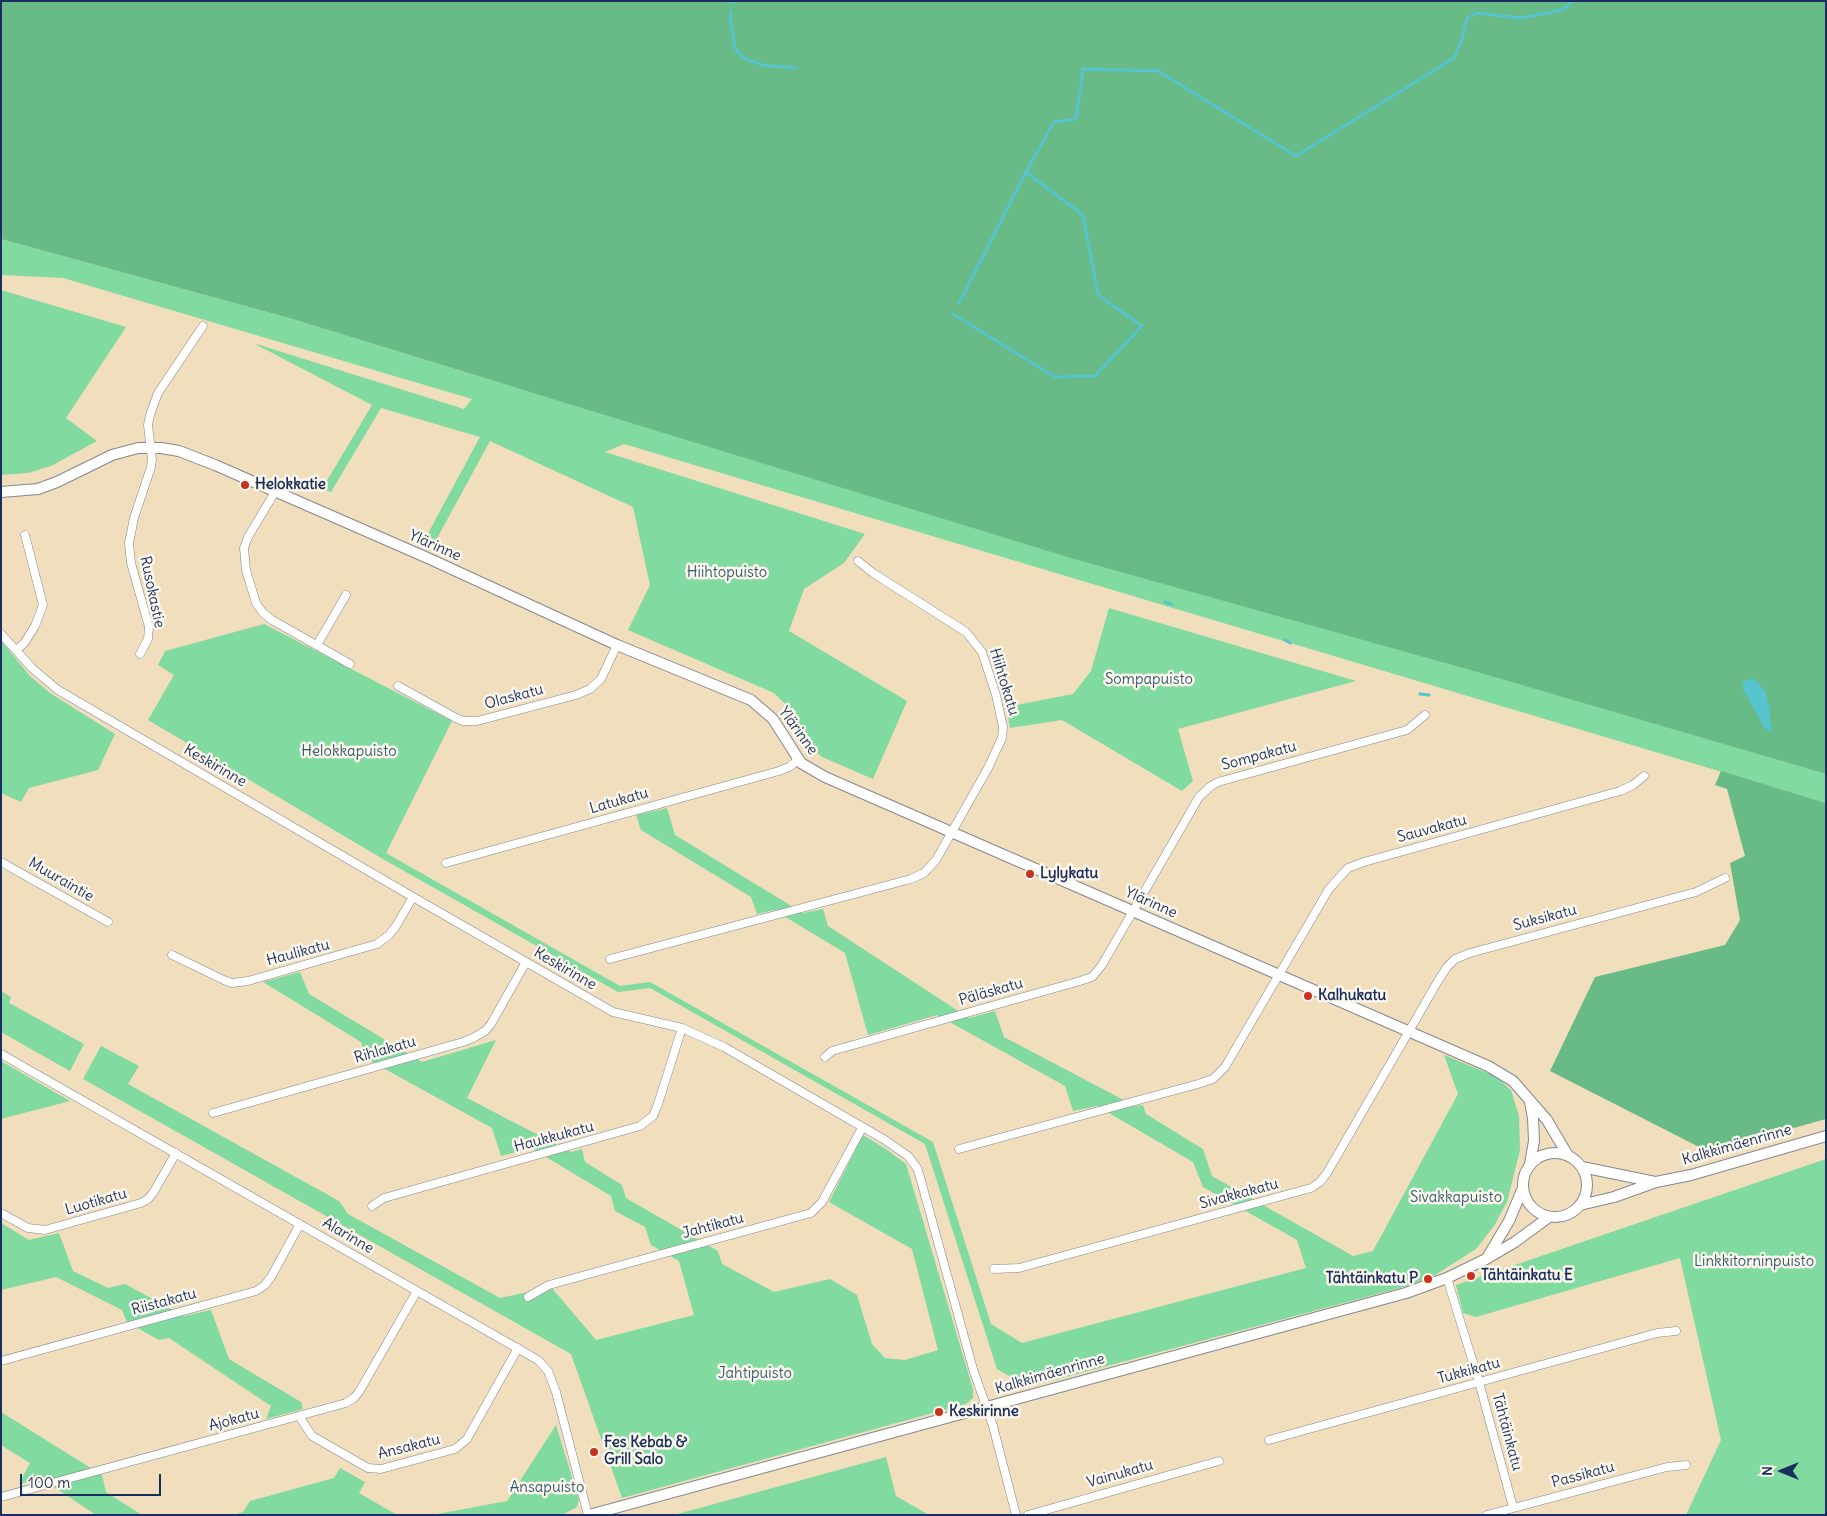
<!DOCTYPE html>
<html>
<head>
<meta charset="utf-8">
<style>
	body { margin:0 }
	#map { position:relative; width:1827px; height:1516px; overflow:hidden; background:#f0debd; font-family:Delius,sans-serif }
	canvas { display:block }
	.frame { position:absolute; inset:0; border:2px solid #1b2f5e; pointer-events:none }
	.north { position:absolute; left:1757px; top:1446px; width:50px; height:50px; -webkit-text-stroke:4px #fbf7ec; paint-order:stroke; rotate:270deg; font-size:14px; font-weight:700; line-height:20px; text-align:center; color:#1b2f5e }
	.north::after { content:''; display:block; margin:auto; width:18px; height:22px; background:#1b2f5e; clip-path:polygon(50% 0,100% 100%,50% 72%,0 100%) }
	.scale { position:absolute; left:20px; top:1474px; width:141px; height:22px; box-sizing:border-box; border:2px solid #1b2f5e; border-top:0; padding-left:6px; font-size:15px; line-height:18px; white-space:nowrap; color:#1b2f5e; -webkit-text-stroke:4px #fbf7ec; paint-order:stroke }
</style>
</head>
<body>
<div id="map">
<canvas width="1827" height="1516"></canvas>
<div class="frame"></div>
<div class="north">N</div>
<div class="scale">100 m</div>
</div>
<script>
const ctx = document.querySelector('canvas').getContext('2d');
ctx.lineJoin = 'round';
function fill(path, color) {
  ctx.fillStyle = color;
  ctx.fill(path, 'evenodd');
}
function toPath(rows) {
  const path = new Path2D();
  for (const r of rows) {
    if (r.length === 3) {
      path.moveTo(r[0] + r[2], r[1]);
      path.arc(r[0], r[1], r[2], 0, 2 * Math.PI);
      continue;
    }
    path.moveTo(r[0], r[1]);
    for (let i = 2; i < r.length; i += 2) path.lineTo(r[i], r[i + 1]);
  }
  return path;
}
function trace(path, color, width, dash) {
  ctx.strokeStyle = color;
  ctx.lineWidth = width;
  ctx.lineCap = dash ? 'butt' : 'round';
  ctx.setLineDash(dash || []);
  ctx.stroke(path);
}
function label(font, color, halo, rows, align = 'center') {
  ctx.font = font + ' Delius,sans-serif';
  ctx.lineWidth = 5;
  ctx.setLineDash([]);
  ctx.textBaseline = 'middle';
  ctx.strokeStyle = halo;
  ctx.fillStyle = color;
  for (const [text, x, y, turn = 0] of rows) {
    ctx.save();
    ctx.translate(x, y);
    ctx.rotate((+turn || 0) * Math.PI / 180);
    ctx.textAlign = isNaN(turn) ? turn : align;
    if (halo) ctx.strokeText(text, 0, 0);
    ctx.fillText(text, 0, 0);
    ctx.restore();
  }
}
fill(toPath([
	[1,239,289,318,481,377,1826,774,1826,803,624,444,605,452,865,534,844,563,804,589,789,631,907,701,873,779,822,757,813,750,794,713,774,693,628,630,650,585,633,507,490,441,435,542,425,539,480,437,381,408,331,492,322,489,372,405,253,343,464,409,472,399,63,278,1,275],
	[1,290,126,327,66,418,97,441,51,466,28,473,1,475],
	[1109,608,1356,681,1178,729,1193,781,1182,791,1062,720,1010,728,1006,707,1073,694,1091,671],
	[264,624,452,721,386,853,620,986,650,982,933,1142,991,1324,1022,1343,1306,1268,1297,1240,1203,1187,1193,1162,1097,1106,1073,1111,1065,1086,937,1015,868,1035,845,953,774,910,757,914,751,897,641,830,636,815,667,808,675,835,803,913,823,909,828,926,969,1018,995,1011,1004,1037,1135,1106,1143,1105,1146,1114,1203,1149,1212,1176,1353,1256,1373,1251,1458,1094,1444,1055,1495,1076,1511,1090,1519,1116,1520,1150,1507,1202,1494,1226,1476,1249,1432,1277,1400,1288,1028,1387,997,1369,925,1144,650,988,618,992,383,859,148,720,174,675,158,665,165,651],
	[2,642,30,676,50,693,115,734,98,770,29,788,21,802,1,793],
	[300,972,309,994,422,1062,496,1040,467,1098,571,1152,582,1149,585,1162,622,1185,626,1198,718,1251,722,1264,774,1292,830,1279,857,1295,872,1344,885,1358,905,1360,938,1350,912,1249,829,1202,863,1135,886,1149,906,1164,973,1389,973,1398,966,1404,622,1498,571,1354,83,1079,101,1046,139,1066,128,1084,339,1201,348,1214,500,1298,551,1287,596,1340,694,1315,679,1261,651,1245,645,1227,615,1211,611,1196,531,1148,501,1156,492,1128,365,1058,361,1042,263,982],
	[1,991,11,997,9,1003,84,1044,70,1071,1,1032],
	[1,1061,70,1101,1,1119],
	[1826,1159,1826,1515,1686,1515,1721,1440,1680,1258,1476,1317,1463,1313,1456,1285],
	[1,1223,29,1240,59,1233,73,1271,108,1288,125,1284,184,1316,211,1310,229,1359,301,1402,303,1409,266,1419,271,1406,169,1338,159,1340,127,1322,122,1310,56,1277,1,1290],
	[1,1412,102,1475,106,1492,142,1515,96,1515,42,1479,19,1484,30,1463,1,1445],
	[556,1425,579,1500,577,1507,562,1515,432,1515,507,1501],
	[886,1457,896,1496,929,1515,674,1515],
	[340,1468,365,1482,359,1493,397,1515,233,1515,243,1512,250,1501,334,1478]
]), '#81da9f');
fill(toPath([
	[1,1,1826,1,1826,774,1481,673,1071,558,289,318,1,239],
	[1721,771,1826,803,1826,1119,1776,1133,1705,1150,1550,1071,1595,977,1725,945,1740,920,1730,863,1745,856,1727,789,1715,785]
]), '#68ba86');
fill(toPath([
	[1753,678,1765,691,1770,709,1770,721,1773,732,1765,729,1743,689,1743,682]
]), '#56c3ce');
trace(toPath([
	[733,3,733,1],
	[731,12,730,18,735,48,743,58,763,65,797,68],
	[959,303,1026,172,1054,122,1076,119,1083,69,1158,71,1296,156,1454,58,1462,40,1467,18,1478,13,1520,18,1563,10,1572,1],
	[953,314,1055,377,1095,376,1142,326,1098,295,1083,215,1026,172],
	[1165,602,1171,604],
	[1285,640,1290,643],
	[1420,694,1429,695]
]), '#56c3ce', 3);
const minor = toPath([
	[275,492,248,537,244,548,246,570,256,603,263,613,272,620,350,664],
	[1,634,33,669,58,690,413,897,613,1012,682,1028,724,1047,885,1140,908,1156,917,1168,920,1177,973,1369,993,1426,1016,1515],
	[317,645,346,595],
	[17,650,25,642,35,626,43,605,25,535],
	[140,654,148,639,149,627,131,563,129,543,134,518,151,467,152,459,148,425,150,415,158,393,203,326],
	[398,686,456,718,463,721,477,721,576,695,590,689,601,679,617,645],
	[1,862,108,922],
	[446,863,779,771,789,767,798,760],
	[172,955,226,981,232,983,248,981,377,944,389,935,396,926,413,897],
	[610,959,911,879,924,873,936,860,988,768,1002,738,1003,727,996,695,982,652,966,632,873,573,858,561],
	[1,1054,538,1360,548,1371,556,1392,588,1515],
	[825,1057,832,1051,1080,981,1092,977,1102,965,1199,797,1211,786,1218,782,1407,730,1425,715],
	[213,1113,463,1042,473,1038,485,1031,491,1024,526,962],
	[959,1149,1198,1084,1213,1079,1225,1067,1329,889,1348,868,1364,862,1620,791,1633,785,1644,776],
	[372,1206,384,1198,640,1126,653,1116,658,1104,682,1028],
	[1,1213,28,1228,45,1230,141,1203,148,1199,153,1193,176,1153],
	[994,1269,1019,1268,1311,1188,1320,1182,1327,1173,1438,981,1447,967,1455,959,1470,953,1696,892,1725,878],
	[1447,1278,1479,1382,1513,1507],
	[528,1297,549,1285,811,1213,822,1202,862,1128],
	[1,1361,256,1291,265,1285,271,1277,300,1224],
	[299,1416,312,1436,368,1468,381,1469,455,1449,467,1439,518,1348],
	[1269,1440,1657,1333,1676,1331],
	[1,1497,346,1403,354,1398,359,1392,417,1291],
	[1028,1515,1219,1461],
	[1487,1515,1667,1467,1686,1465]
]);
const tertiary = toPath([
	[1,492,38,489,57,482,112,455,138,448,161,448,179,451,215,465,430,559,617,645,751,700,773,719,801,763,825,777,1488,1066,1513,1081,1547,1120,1567,1154],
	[1555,1185,32],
	[1530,1164,1534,1141,1533,1118,1530,1102],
	[1582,1167,1655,1182],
	[1580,1205,1614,1197,1656,1182,1691,1175,1826,1136],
	[1487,1258,1509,1221,1522,1190],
	[589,1515,1406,1293,1447,1278,1486,1259,1515,1242,1549,1217]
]);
trace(minor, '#86868e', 9);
trace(tertiary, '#86868e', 12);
trace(minor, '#fff', 8);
trace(tertiary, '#fff', 10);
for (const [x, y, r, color] of [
	[245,485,5,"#c8321e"],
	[1030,874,5,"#c8321e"],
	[1308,996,5,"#c8321e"],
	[1471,1276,5,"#c8321e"],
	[1428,1279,5,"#c8321e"],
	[939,1412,5,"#c8321e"],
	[594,1452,5,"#c8321e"]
]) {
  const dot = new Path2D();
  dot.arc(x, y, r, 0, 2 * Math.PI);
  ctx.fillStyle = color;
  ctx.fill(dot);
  trace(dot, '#fbf7ec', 2);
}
label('bold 15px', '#1b2f5e', '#fbf7ec', [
	["Helokkatie",255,485],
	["Lylykatu",1040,874],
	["Kalhukatu",1318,996],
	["Tähtäinkatu E",1481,1276],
	["Tähtäinkatu P",1418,1279,"right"],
	["Keskirinne",949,1412],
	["Fes Kebab &",604,1443],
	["Grill Salo",604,1460]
], 'left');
label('15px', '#1b2f5e', '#fbf7ec', [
	["Ylärinne",435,546,24],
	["Rusokastie",152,592,78],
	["Hiihtokatu",1004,682,73],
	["Olaskatu",514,697,-15],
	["Ylärinne",798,731,54],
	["Sompakatu",1259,756,-15],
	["Keskirinne",215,766,30],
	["Latukatu",619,801,-16],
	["Sauvakatu",1432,829,-15],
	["Muuraintie",61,880,30],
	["Ylärinne",1151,903,24],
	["Suksikatu",1545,918,-15],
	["Haulikatu",298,953,-15],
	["Keskirinne",565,969,30],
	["Päläskatu",991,992,-16],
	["Rihlakatu",385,1050,-16],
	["Haukkukatu",554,1137,-15],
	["Kalkkimäenrinne",1737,1145,-16],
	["Sivakkakatu",1239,1194,-15],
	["Luotikatu",96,1202,-16],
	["Jahtikatu",713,1226,-15],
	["Alarinne",348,1236,30],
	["Riistakatu",164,1302,-15],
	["Tukkikatu",1469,1371,-15],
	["Kalkkimäenrinne",1050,1374,-16],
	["Ajokatu",234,1420,-15],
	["Tähtäinkatu",1507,1432,75],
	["Ansakatu",409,1447,-14],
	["Vainukatu",1120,1474,-16],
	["Passikatu",1583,1475,-15]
]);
label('15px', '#345a6e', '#fbf7ec', [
	["Hiihtopuisto",727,573],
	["Sompapuisto",1149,680],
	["Helokkapuisto",349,752],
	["Sivakkapuisto",1456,1198],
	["Linkkitorninpuisto",1754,1262],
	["Jahtipuisto",755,1374],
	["Ansapuisto",547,1488]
]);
</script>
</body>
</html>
